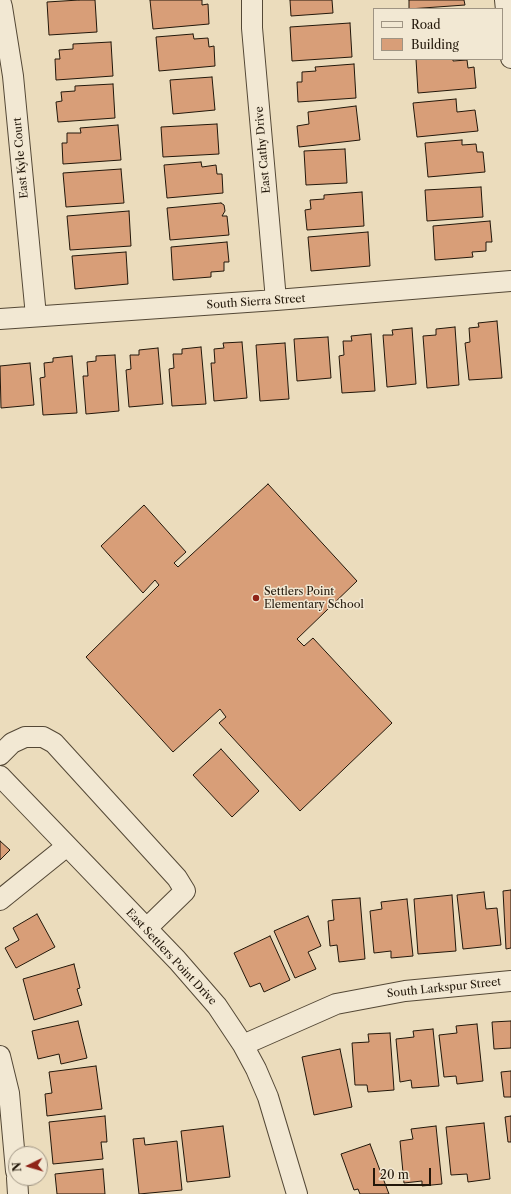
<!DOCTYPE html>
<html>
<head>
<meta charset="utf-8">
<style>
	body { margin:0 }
	#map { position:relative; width:511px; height:1194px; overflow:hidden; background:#ebdcbc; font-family:"Libre Caslon Text",serif }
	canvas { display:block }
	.legend { position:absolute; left:373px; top:8px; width:130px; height:52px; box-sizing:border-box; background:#f2e8d3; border:1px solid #9f9483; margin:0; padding:5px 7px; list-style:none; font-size:12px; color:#22170a }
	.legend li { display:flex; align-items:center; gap:8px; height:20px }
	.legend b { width:20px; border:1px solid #9f9483 }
	.north { position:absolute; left:8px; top:1146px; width:40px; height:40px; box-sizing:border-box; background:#f2e8d3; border:1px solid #9f9483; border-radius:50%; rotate:265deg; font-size:11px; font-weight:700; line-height:16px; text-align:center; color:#22170a }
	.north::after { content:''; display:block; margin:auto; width:14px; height:18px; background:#8f2418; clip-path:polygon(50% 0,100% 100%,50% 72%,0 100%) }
	.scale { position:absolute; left:373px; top:1168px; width:58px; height:18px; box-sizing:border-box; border:2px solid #22170a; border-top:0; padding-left:5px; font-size:12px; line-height:14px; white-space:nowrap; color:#22170a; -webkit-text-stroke:3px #f2e8d3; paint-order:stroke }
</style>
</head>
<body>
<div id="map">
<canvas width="511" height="1194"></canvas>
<ul class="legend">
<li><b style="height:5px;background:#f2e8d3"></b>Road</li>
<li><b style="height:11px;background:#d89e78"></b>Building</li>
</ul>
<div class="north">N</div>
<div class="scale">20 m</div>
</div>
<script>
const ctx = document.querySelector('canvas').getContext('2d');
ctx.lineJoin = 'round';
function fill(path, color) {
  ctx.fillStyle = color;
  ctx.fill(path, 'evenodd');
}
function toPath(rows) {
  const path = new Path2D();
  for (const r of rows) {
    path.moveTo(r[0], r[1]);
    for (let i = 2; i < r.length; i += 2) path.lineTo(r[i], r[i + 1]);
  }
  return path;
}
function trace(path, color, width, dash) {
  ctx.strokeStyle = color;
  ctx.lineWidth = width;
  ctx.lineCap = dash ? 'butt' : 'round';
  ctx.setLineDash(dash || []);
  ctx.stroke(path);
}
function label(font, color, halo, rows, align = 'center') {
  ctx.font = font + ' "Libre Caslon Text",serif';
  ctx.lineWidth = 3;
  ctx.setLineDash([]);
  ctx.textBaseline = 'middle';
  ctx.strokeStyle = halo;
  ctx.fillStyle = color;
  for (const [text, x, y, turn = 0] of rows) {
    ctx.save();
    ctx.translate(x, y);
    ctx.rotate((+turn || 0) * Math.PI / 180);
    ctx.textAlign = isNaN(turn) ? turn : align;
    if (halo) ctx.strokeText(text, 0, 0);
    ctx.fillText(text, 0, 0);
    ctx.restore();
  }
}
const building = toPath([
	[79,0,95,0,97,32,49,35,47,2,79,0],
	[150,0,202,0,202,5,208,4,209,24,153,29,150,0],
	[290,0,332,0,333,13,291,16,290,0],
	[409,0,464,0,465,5,409,9,409,0],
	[350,23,352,57,292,61,290,27,350,23],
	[193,34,194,39,208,38,209,47,214,46,215,66,159,71,156,37,193,34],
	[111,42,113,76,56,80,55,59,60,59,59,50,73,49,73,44,111,42],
	[416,59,453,59,453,61,467,60,468,68,474,67,476,88,418,93,416,59],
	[354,64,356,98,298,102,297,82,302,82,302,72,316,71,315,67,354,64],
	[212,77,215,110,173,114,170,80,212,77],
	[113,84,115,118,58,122,56,102,62,101,61,92,75,91,75,86,113,84],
	[456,99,457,112,475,110,478,131,417,137,413,103,456,99],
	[356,106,360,140,299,147,297,126,309,124,308,112,356,106],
	[217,124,219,154,163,157,161,127,217,124],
	[118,125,121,160,63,164,62,143,67,143,67,133,81,133,80,128,118,125],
	[462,140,462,145,476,144,477,152,483,152,485,172,428,177,425,143,462,140],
	[345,149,347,183,306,185,304,151,345,149],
	[201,162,202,167,216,165,217,174,222,174,223,193,167,198,164,165,201,162],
	[121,169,124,203,66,207,63,173,121,169],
	[481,187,483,217,427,221,425,190,481,187],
	[362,192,364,226,307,230,305,210,311,209,310,200,324,199,324,195,362,192],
	[221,203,224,205,225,211,222,216,227,216,229,235,170,240,167,208,221,203],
	[129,211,131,246,70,250,67,216,129,211],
	[490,221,492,242,486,242,486,251,472,252,473,257,435,260,433,226,490,221],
	[368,232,370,266,311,271,308,237,368,232],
	[227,242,229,262,224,262,224,271,211,272,211,277,173,280,171,247,227,242],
	[126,252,128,284,75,289,72,256,126,252],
	[497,321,502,378,469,380,465,343,470,342,469,328,479,327,478,323,497,321],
	[455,327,459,385,427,388,423,336,436,335,436,329,455,327],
	[412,328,416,384,387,387,383,335,393,335,392,330,412,328],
	[371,334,375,391,342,393,339,356,344,355,343,341,352,341,351,336,371,334],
	[328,337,331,378,297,381,294,339,328,337],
	[242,342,247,398,214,401,211,363,215,363,214,349,224,348,223,343,242,342],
	[285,343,289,399,260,401,256,345,285,343],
	[201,347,206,404,172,406,169,369,174,368,173,354,182,354,182,349,201,347],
	[158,348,163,404,129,407,126,370,131,369,130,355,139,355,139,350,158,348],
	[115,355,119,411,86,414,83,376,88,376,87,362,96,361,96,356,115,355],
	[72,356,77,413,43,415,40,378,45,377,44,363,53,362,53,358,72,356],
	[30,363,34,405,1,408,0,366,30,363],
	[268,484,357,581,297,639,304,646,313,638,392,723,300,811,219,723,226,717,220,709,173,752,86,657,159,585,155,580,143,593,101,546,144,505,186,552,174,563,178,567,268,484],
	[221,749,259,791,232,817,193,775,221,749],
	[0,841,10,850,0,860,0,841],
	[511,890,511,948,506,949,503,891,511,890],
	[484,892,486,909,497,908,501,945,463,949,457,895,484,892],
	[452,895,456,951,418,954,414,899,452,895],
	[360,898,365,959,339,962,337,945,330,946,328,921,334,920,332,900,360,898],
	[407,899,413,956,391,958,391,951,374,953,370,911,382,909,381,902,407,899],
	[37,914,55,947,16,968,5,948,19,940,13,928,37,914],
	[308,916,321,946,308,952,316,969,295,978,274,931,308,916],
	[270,936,290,980,264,992,260,983,250,987,234,953,270,936],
	[74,964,80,988,77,989,82,1005,34,1020,23,979,74,964],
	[78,1021,87,1058,61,1064,59,1054,38,1059,32,1031,78,1021],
	[511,1021,511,1048,494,1049,492,1022,511,1021],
	[477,1024,483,1081,457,1084,456,1076,444,1077,439,1035,457,1033,456,1026,477,1024],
	[433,1029,439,1086,412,1088,411,1080,400,1082,396,1039,414,1037,413,1031,433,1029],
	[390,1033,394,1090,368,1092,367,1085,355,1085,352,1043,369,1042,368,1034,390,1033],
	[340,1049,352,1107,314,1115,302,1057,340,1049],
	[96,1066,102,1109,47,1116,45,1094,52,1093,49,1072,96,1066],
	[511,1071,511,1097,504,1097,501,1072,511,1071],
	[105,1116,107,1142,101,1142,103,1159,53,1164,49,1122,105,1116],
	[511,1116,511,1142,508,1142,505,1117,511,1116],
	[484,1123,490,1179,468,1182,467,1174,451,1175,446,1127,484,1123],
	[223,1126,230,1177,187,1182,181,1131,223,1126],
	[436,1126,442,1184,422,1186,422,1181,404,1183,400,1141,413,1139,411,1129,436,1126],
	[144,1138,145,1145,177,1141,182,1190,139,1194,133,1139,144,1138],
	[370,1144,389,1194,360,1194,358,1189,354,1190,341,1154,370,1144],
	[103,1169,105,1194,57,1194,55,1174,103,1169]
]);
fill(building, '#d89e78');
trace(building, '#22170a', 1);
const minor = toPath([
	[0,0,2,7,13,76,36,316],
	[252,0,252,28,276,300],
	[505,0,511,58],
	[0,319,276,300,511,281],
	[0,755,12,743,25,737,43,737,54,743,177,878,185,891,147,928],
	[0,776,177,960,217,1006,243,1045,256,1069,268,1097,297,1194],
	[0,900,67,846],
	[243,1045,336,1004,405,991,511,981],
	[0,1056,9,1093,16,1171],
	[17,1178,18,1194]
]);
trace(minor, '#544836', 22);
trace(minor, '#f2e8d3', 20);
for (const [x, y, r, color] of [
	[256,598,4,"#8f2418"]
]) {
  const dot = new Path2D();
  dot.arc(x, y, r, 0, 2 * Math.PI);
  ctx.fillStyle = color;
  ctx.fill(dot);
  trace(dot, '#f2e8d3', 1.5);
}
label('11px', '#22170a', '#f2e8d3', [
	["East Cathy Drive",263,150,-95],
	["East Kyle Court",21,158,-95],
	["South Sierra Street",256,302,-4],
	["East Settlers Point Drive",171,957,47],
	["South Larkspur Street",444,988,-6]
]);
label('11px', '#22170a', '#f2e8d3', [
	["Settlers Point",264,592],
	["Elementary School",264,605]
], 'left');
</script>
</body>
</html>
